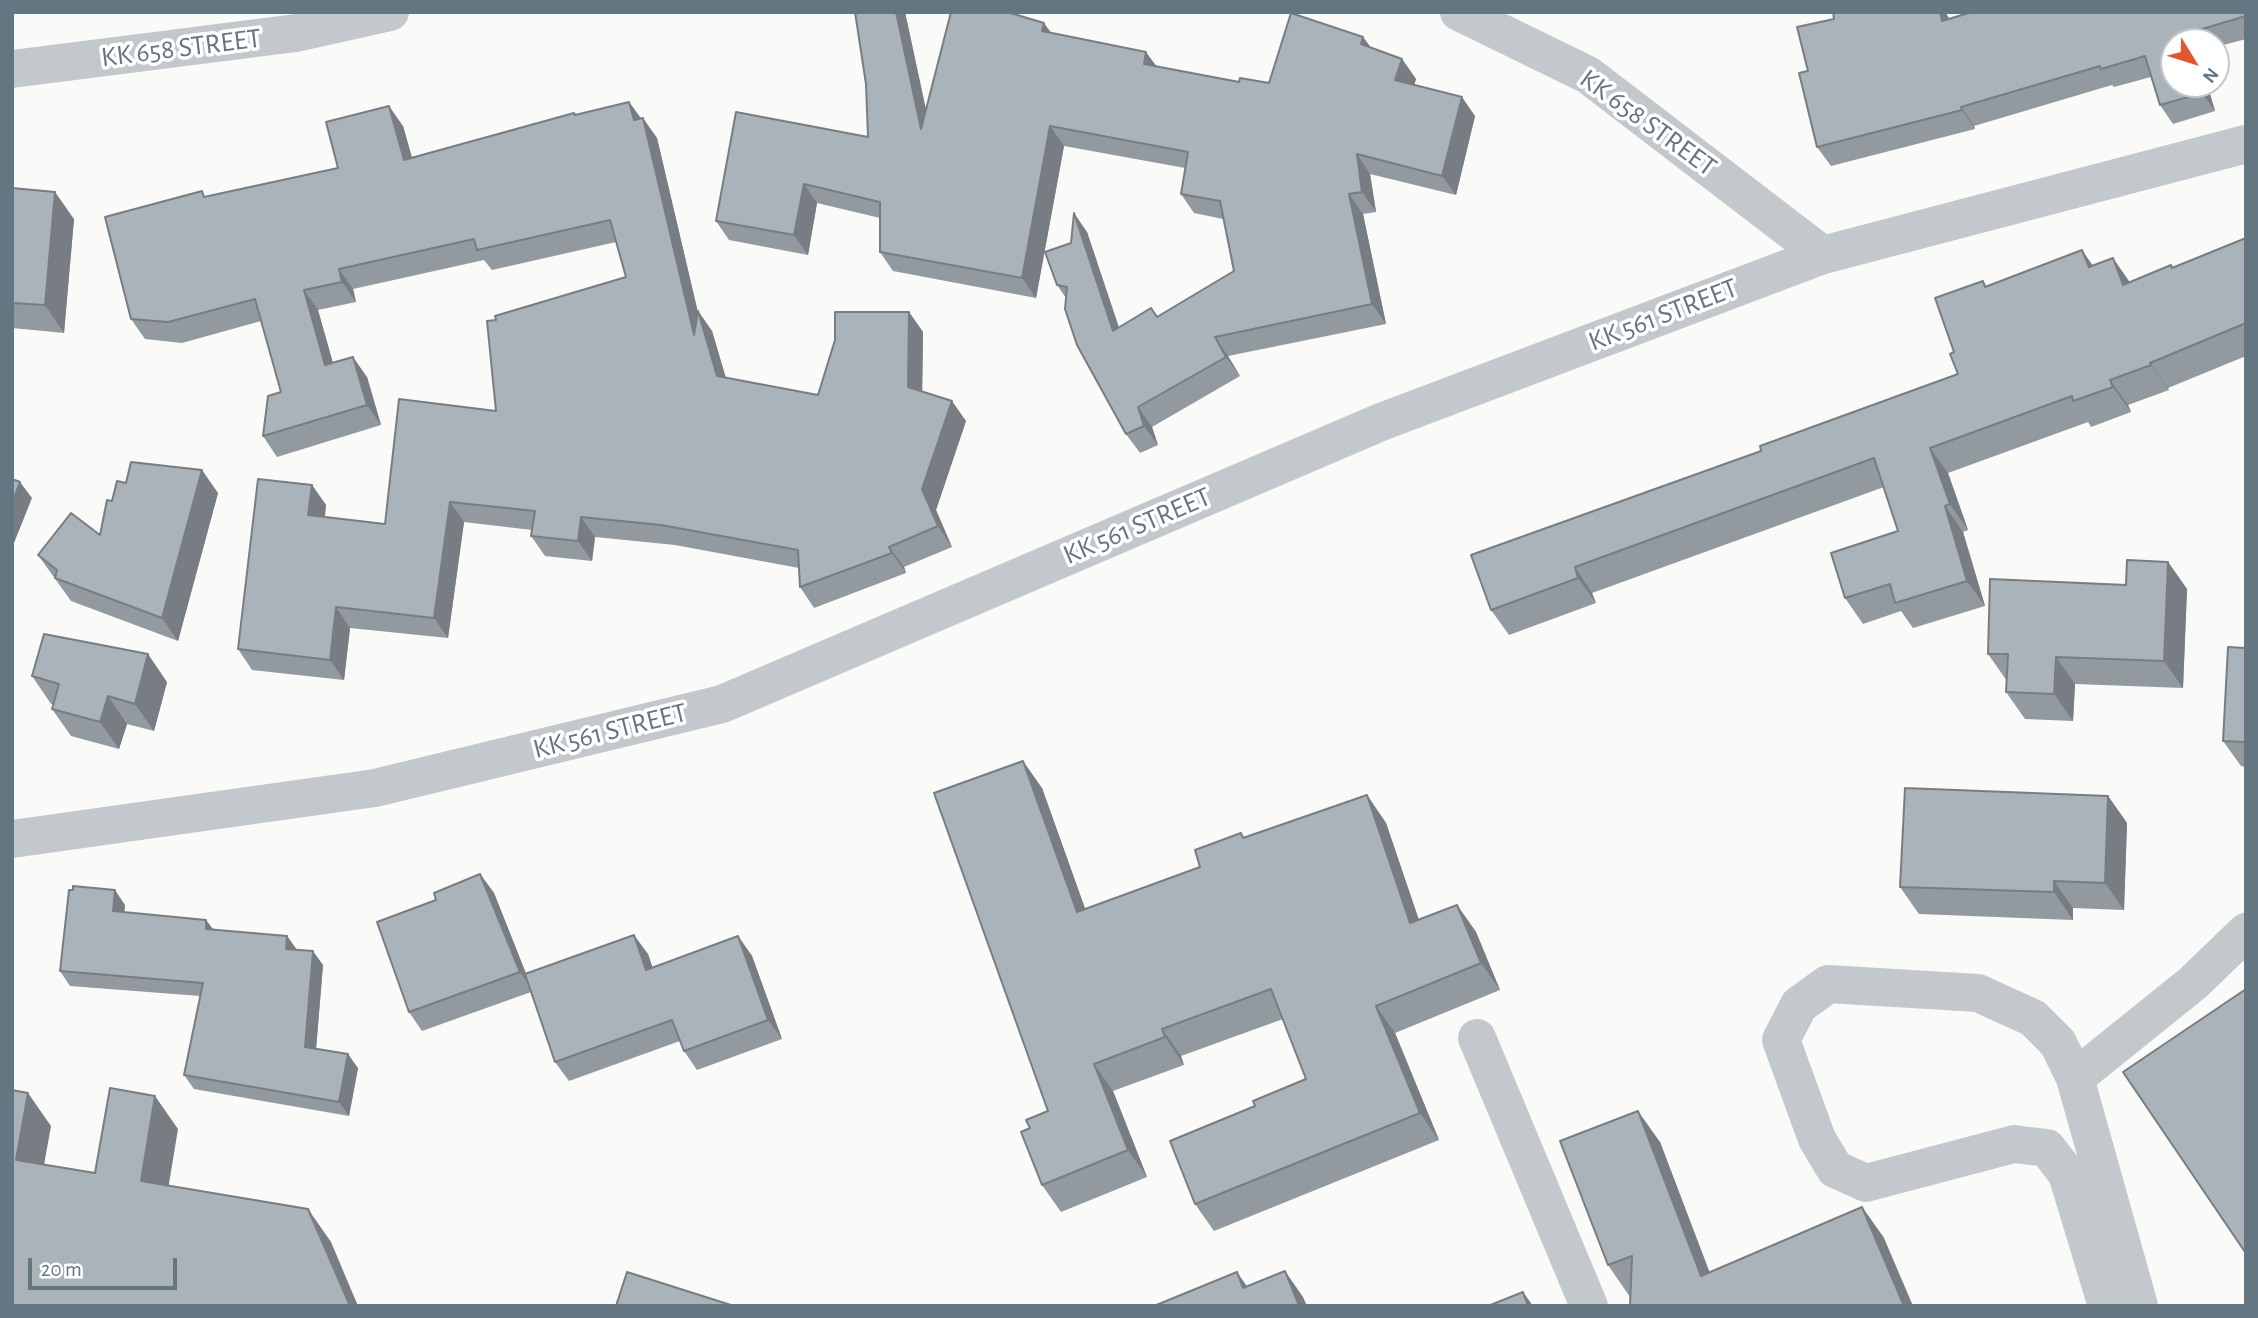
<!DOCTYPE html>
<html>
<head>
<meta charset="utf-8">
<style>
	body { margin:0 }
	#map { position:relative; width:2258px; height:1318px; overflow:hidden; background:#fafaf8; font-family:"Alegreya Sans",sans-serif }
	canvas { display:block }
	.frame { position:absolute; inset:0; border:14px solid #657683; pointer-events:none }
	.north { position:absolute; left:2160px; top:28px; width:70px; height:70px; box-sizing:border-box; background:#fff; border:2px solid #c1c8cd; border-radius:50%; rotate:128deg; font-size:19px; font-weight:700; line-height:28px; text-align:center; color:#657683 }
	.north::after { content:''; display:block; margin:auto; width:24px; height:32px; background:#e4572e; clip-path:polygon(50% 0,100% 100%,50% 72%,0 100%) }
	.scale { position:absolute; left:28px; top:1258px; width:149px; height:32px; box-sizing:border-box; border:4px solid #657683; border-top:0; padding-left:9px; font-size:21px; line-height:24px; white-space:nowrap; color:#657683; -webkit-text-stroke:5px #fff; paint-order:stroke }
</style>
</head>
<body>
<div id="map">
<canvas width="2258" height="1318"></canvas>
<div class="frame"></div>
<div class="north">N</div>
<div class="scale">20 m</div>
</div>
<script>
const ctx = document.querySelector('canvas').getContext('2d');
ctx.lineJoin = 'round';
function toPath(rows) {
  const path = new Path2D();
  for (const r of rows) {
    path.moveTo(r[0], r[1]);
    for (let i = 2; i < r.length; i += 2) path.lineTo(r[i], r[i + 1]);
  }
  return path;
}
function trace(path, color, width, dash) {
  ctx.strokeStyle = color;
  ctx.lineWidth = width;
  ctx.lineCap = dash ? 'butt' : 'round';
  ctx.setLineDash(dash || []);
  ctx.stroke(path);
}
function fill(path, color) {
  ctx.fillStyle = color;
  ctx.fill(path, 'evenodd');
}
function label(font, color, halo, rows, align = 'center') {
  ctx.font = font + ' "Alegreya Sans",sans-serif';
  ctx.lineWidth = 7;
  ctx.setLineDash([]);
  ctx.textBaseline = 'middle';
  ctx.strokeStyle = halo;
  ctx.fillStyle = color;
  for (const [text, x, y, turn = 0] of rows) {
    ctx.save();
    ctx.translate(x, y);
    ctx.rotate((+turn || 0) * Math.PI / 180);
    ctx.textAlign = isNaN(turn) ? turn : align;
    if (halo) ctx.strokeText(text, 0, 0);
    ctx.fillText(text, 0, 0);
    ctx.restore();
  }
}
trace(toPath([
	[1459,12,1588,75,1823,255],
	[12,69,296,33,390,12],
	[12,839,375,788,722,704,1381,422,1823,255,2246,144],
	[1477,1038,1589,1306],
	[2075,1078,2193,983,2246,932],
	[2107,1306,2067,1174,2047,1148,2014,1144,1866,1183,1835,1169,1817,1139,1781,1040,1799,1005,1828,984,1978,993,2033,1018,2058,1043,2075,1078,2139,1306]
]), '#c3c8cc', 38);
fill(toPath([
	[855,12,905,12,926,109,951,12,1015,12,1017,15,1052,33,1156,66,1239,82,1269,83,1363,37,1371,48,1402,59,1416,79,1414,85,1475,116,1456,195,1370,174,1376,212,1363,214,1386,324,1228,356,1240,376,1152,427,1158,445,1140,453,1126,434,1066,298,1057,285,1071,243,1087,232,1119,327,1158,317,1234,271,1223,219,1194,213,1181,194,1185,168,1064,146,1036,298,893,271,880,252,880,218,817,203,808,255,729,240,716,221,868,137,866,84],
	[2246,12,2246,39,2216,47,2216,42,2174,42,2207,84,2215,111,2173,124,2160,105,2151,77,2114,87,2112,85,1974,126,1975,129,1831,166,1817,147,1808,71,1949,19],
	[629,102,641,118,657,138,698,313,698,311,712,331,726,378,818,395,909,312,923,332,922,391,966,421,936,510,952,547,904,567,906,573,814,608,800,587,799,568,675,545,595,537,592,561,545,556,531,536,532,530,464,522,448,638,350,628,344,680,252,670,238,649,312,485,326,505,325,517,385,524,496,411,496,320,626,277,616,242,492,270,484,260,353,289,356,302,318,310,333,363,367,377,381,425,277,457,263,436,281,392,261,321,182,343,145,339,131,319,338,168,403,126,412,157,574,113,576,115],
	[12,188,74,219,64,333,12,328],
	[2246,238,2246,356,2168,388,2169,390,2128,405,2131,412,2091,427,2088,422,1948,473,1968,530,1963,532,1985,606,1913,628,1901,611,1863,624,1845,598,1898,531,1884,487,1592,593,1596,603,1509,635,1491,610,1761,451,1958,374,1954,352,1983,281,1987,287,2093,266,2130,282,2171,265,2173,268],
	[126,483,218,493,178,641,71,601,38,555,100,535,112,501],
	[2168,562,2187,589,2183,688,2075,684,2073,721,2025,719,2006,692,2007,681,1988,654,2126,585],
	[2246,648,2246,767,2241,766,2223,741],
	[32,676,167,682,154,731,127,724,119,749,71,736,52,709,53,704,51,704],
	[1042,788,1085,909,1200,867,1241,833,1244,837,1367,795,1386,823,1419,920,1457,905,1476,932,1500,990,1395,1033,1439,1140,1214,1231,1195,1204,1255,1106,1306,1079,1283,1019,1181,1056,1184,1065,1113,1091,1147,1177,1061,1212,1042,1185,1030,1128,1048,1111],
	[2108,796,2127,823,2124,910,2073,908,2073,920,1919,914,1900,887],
	[480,874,494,893,526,974,648,954,652,968,738,936,752,956,782,1039,697,1070,684,1051,680,1041,569,1081,555,1062,531,992,422,1031,409,1012,436,900],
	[125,905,124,912,206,920,214,930,287,936,297,950,323,965,316,1049,358,1068,349,1116,194,1089,184,1075,200,996,70,986,60,971],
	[1660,1142,1710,1273,1862,1207,1884,1238,1630,1297,1608,1265]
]), '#929a9f');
fill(toPath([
	[896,12,905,12,934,149,921,129],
	[1940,12,1945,12,1951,21,1942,21],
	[1044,23,1058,42,1042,31],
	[1363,37,1377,56,1361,44],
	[1146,52,1160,71,1144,64],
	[1402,59,1416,79,1409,100,1395,80],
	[2200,84,2207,84,2215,111,2202,93],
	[1462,97,1475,116,1456,195,1442,176],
	[629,102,643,122,634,120],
	[389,106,403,126,418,180,404,160],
	[1961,107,1974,126,1975,129,1962,110],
	[643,118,657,138,708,355,694,335],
	[1050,126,1064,146,1036,298,1022,278],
	[1357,154,1370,174,1376,212,1362,192],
	[804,184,817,203,808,255,794,235],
	[55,192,74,219,64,333,45,305],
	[1349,194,1363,214,1386,324,1372,304],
	[1074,213,1087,232,1126,350,1113,331],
	[2082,250,2100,276,2089,267],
	[2113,258,2131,284,2123,285],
	[339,269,353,289,356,302,342,282],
	[304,290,318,310,339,385,325,365],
	[698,311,712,331,731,396,717,376],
	[909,312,923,332,922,407,908,387],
	[1215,337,1228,356,1240,376,1226,357],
	[353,357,367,377,381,425,367,405],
	[2150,363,2168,388,2169,390,2151,365],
	[2110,380,2128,405,2131,412,2113,387],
	[952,401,966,421,936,510,952,547,938,526,922,489],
	[1138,407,1152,427,1158,445,1144,426],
	[1930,448,1948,473,1968,530,1950,504],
	[202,470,218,493,178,641,162,618],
	[20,482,32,498,12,548,12,503],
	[312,485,326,505,322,535,308,515],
	[450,502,464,522,448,638,434,618],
	[1945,506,1963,532,1985,606,1967,581],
	[581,517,595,537,592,561,578,541],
	[889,547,904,567,906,573,892,553],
	[2168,562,2187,589,2183,688,2164,661],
	[1575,567,1592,593,1596,603,1578,578],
	[336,607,350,628,344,680,330,660],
	[148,654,167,682,154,731,135,704],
	[2056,657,2075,684,2073,721,2054,694],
	[108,696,127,724,119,749,100,722],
	[1023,761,1042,788,1096,939,1077,912],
	[1367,795,1386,823,1429,950,1410,923],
	[2108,796,2127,823,2124,910,2105,883],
	[480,874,494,893,533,991,520,972],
	[2054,881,2073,908,2073,920,2054,892],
	[115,890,125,905,123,926,113,911],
	[1457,905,1476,932,1500,990,1481,963],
	[206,920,216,934,206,929],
	[634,935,648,954,660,989,646,970],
	[287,936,297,950,286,949],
	[738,936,752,956,782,1039,768,1020],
	[313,951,323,965,315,1061,305,1047],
	[1376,1006,1395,1033,1439,1140,1420,1113],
	[1162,1029,1181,1056,1184,1065,1165,1037],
	[348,1054,358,1068,349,1116,339,1102],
	[1094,1064,1113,1091,1147,1177,1128,1150],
	[28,1093,51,1126,39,1193,16,1160],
	[155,1096,178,1129,164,1214,141,1181],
	[1638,1111,1660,1142,1722,1306,1701,1276],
	[1862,1207,1884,1238,1913,1306,1904,1306],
	[308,1209,331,1242,358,1306,350,1306],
	[1285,1271,1303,1297,1307,1306,1299,1306],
	[1237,1272,1255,1298,1243,1288],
	[1523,1292,1533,1306,1528,1306]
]), '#777d82');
const building = toPath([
	[855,12,896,12,921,129,951,12,1007,12,1044,23,1042,31,1146,52,1144,64,1239,82,1240,78,1269,83,1291,13,1363,37,1361,44,1402,59,1395,80,1462,97,1442,176,1357,154,1362,192,1349,194,1372,304,1215,337,1226,357,1138,407,1144,426,1126,434,1077,345,1065,309,1067,287,1057,285,1045,252,1071,243,1074,213,1113,331,1151,308,1157,317,1234,271,1220,201,1181,194,1188,152,1050,126,1022,278,880,252,880,202,804,184,794,235,716,221,736,112,868,137,866,84,855,12],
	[1833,12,1940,12,1942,21,1972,12,2246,12,2246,16,2185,34,2188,42,2174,42,2174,84,2200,84,2202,93,2160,105,2145,56,2101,69,2100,66,1961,107,1962,110,1817,147,1799,73,1808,71,1797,27,1834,19,1833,12],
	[629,102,634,120,643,118,694,335,698,311,717,376,818,395,835,340,835,312,909,312,908,387,952,401,922,489,938,526,889,547,892,553,800,587,798,550,661,525,581,517,578,541,531,536,535,511,450,502,434,618,336,607,330,660,238,649,258,479,312,485,308,515,385,524,399,399,496,411,487,321,496,320,495,316,626,277,610,220,477,250,474,239,339,269,342,282,304,290,325,365,353,357,367,405,263,436,268,396,281,392,255,299,168,322,131,319,105,217,202,191,204,197,338,168,326,122,389,106,404,160,574,113,575,115,629,102],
	[12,188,55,192,45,305,12,303,12,188],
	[2246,238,2246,323,2150,363,2151,365,2110,380,2113,387,2073,401,2072,396,1930,448,1950,504,1945,506,1967,581,1895,603,1890,584,1845,598,1831,553,1898,531,1874,458,1575,567,1578,578,1491,610,1471,555,1761,451,1760,446,1958,374,1950,354,1954,352,1935,298,1983,281,1985,287,2082,250,2089,267,2113,258,2123,285,2171,265,2172,268,2246,238],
	[131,462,202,470,162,618,55,578,57,570,38,555,71,513,100,535,107,500,112,501,117,481,126,483,131,462],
	[12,479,20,482,12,503,12,479],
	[2127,560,2168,562,2164,661,2056,657,2054,694,2006,692,2008,654,1988,654,1990,579,2126,585,2127,560],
	[44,634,148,654,135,704,108,696,100,722,52,709,59,684,32,676,44,634],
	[2228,647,2246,648,2246,742,2223,741,2228,647],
	[1023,761,1077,912,1200,867,1195,850,1241,833,1243,838,1367,795,1410,923,1457,905,1481,963,1376,1006,1420,1113,1195,1204,1170,1141,1255,1106,1253,1101,1306,1079,1271,989,1162,1029,1165,1037,1094,1064,1128,1150,1042,1185,1021,1132,1030,1128,1026,1120,1048,1111,934,793,1023,761],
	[1905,788,2108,796,2105,883,2054,881,2054,892,1900,887,1905,788],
	[480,874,520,972,409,1012,377,922,436,900,434,893,480,874],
	[73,886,115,890,113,911,206,920,206,929,287,936,286,949,313,951,305,1047,348,1054,339,1102,184,1075,203,983,60,971,69,890,73,890,73,886],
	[634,935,646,970,738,936,768,1020,684,1051,672,1020,555,1062,525,974,634,935],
	[2246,989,2246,1252,2245,1252,2123,1072,2246,989],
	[110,1088,155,1096,141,1181,308,1209,350,1306,12,1306,12,1090,28,1093,16,1160,95,1173,110,1088],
	[1638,1111,1701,1276,1862,1207,1904,1306,1630,1306,1632,1256,1608,1265,1560,1141,1638,1111],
	[1285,1271,1299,1306,1154,1306,1237,1272,1243,1288,1285,1271],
	[627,1272,734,1306,616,1306,627,1272],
	[1523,1292,1528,1306,1488,1306,1523,1292]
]);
fill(building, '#aab3b9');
trace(building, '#777d82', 2);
label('28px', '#657683', '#fff', [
	["KK 658 STREET",181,48,-7],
	["KK 658 STREET",1648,123,36],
	["KK 561 STREET",1663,315,-21],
	["KK 561 STREET",1137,526,-23],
	["KK 561 STREET",610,731,-14]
]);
</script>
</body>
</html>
